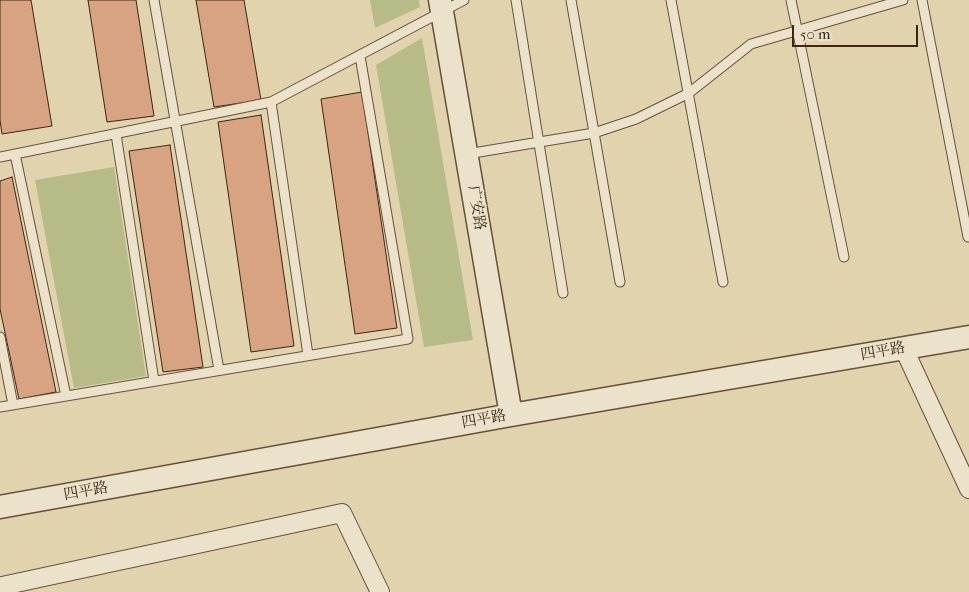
<!DOCTYPE html>
<html>
<head>
<meta charset="utf-8">
<style>
	body { margin:0 }
	#map { position:relative; width:969px; height:592px; overflow:hidden; background:#e2d3af; font-family:"IM FELL French Canon",serif }
	canvas { display:block }
	.scale { position:absolute; left:792px; top:25px; width:126px; height:22px; box-sizing:border-box; border:2px solid #3c2611; border-top:0; padding-left:6px; font-size:15px; line-height:18px; white-space:nowrap; color:#3c2611; -webkit-text-stroke:4px #ece2cb; paint-order:stroke }
</style>
</head>
<body>
<div id="map">
<canvas width="969" height="592"></canvas>
<div class="scale">50 m</div>
</div>
<script>
const ctx = document.querySelector('canvas').getContext('2d');
ctx.lineJoin = 'round';
function fill(path, color) {
  ctx.fillStyle = color;
  ctx.fill(path, 'evenodd');
}
function toPath(rows) {
  const path = new Path2D();
  for (const r of rows) {
    path.moveTo(r[0], r[1]);
    for (let i = 2; i < r.length; i += 2) path.lineTo(r[i], r[i + 1]);
  }
  return path;
}
function trace(path, color, width, dash) {
  ctx.strokeStyle = color;
  ctx.lineWidth = width;
  ctx.lineCap = dash ? 'butt' : 'round';
  ctx.setLineDash(dash || []);
  ctx.stroke(path);
}
function label(font, color, halo, rows, align = 'center') {
  ctx.font = font + ' "IM FELL French Canon","Noto Serif SC",serif';
  ctx.lineWidth = 4;
  ctx.setLineDash([]);
  ctx.textBaseline = 'middle';
  ctx.strokeStyle = halo;
  ctx.fillStyle = color;
  for (const [text, x, y, turn = 0] of rows) {
    ctx.save();
    ctx.translate(x, y);
    ctx.rotate((+turn || 0) * Math.PI / 180);
    ctx.textAlign = isNaN(turn) ? turn : align;
    if (halo) ctx.strokeText(text, 0, 0);
    ctx.fillText(text, 0, 0);
    ctx.restore();
  }
}
fill(toPath([
	[370,0,419,0,420,7,375,28],
	[422,38,473,340,424,347,376,65],
	[114,167,146,376,74,388,35,180]
]), '#b7bb88');
const building = toPath([
	[0,0,31,0,52,126,2,134,0,120,0,0],
	[88,0,136,0,154,116,107,122,88,0],
	[196,0,244,0,261,100,214,107,196,0],
	[362,92,397,328,355,334,321,99,362,92],
	[261,115,294,346,251,352,218,122,261,115],
	[170,145,203,367,163,372,129,151,170,145],
	[12,177,56,392,19,399,0,309,0,181,12,177]
]);
fill(building, '#d7a382');
trace(building, '#3c2611', 1);
const service = toPath([
	[154,0,219,370],
	[516,0,563,293],
	[571,0,620,282],
	[671,0,723,282],
	[791,0,844,257],
	[922,0,968,237],
	[271,102,308,355],
	[116,134,154,381],
	[15,154,66,396],
	[467,154,594,133,636,119,689,93,751,44,903,0],
	[0,157,271,102,464,0],
	[0,337,13,405],
	[0,407,408,339,360,56]
]);
const minor = toPath([
	[904,349,969,489],
	[5,592,2,586,342,513,380,592]
]);
const tertiary = toPath([
	[440,0,511,415],
	[0,507,511,415,969,337]
]);
trace(service, '#665138', 11);
trace(minor, '#665138', 20);
trace(tertiary, '#665138', 25);
trace(service, '#ece2cb', 9);
trace(minor, '#ece2cb', 18);
trace(tertiary, '#ece2cb', 22);
label('15px', '#3c2611', '#ece2cb', [
	["广安路",476,208,81],
	["四平路",883,352,-10],
	["四平路",484,420,-10],
	["四平路",86,492,-10]
]);
</script>
</body>
</html>
